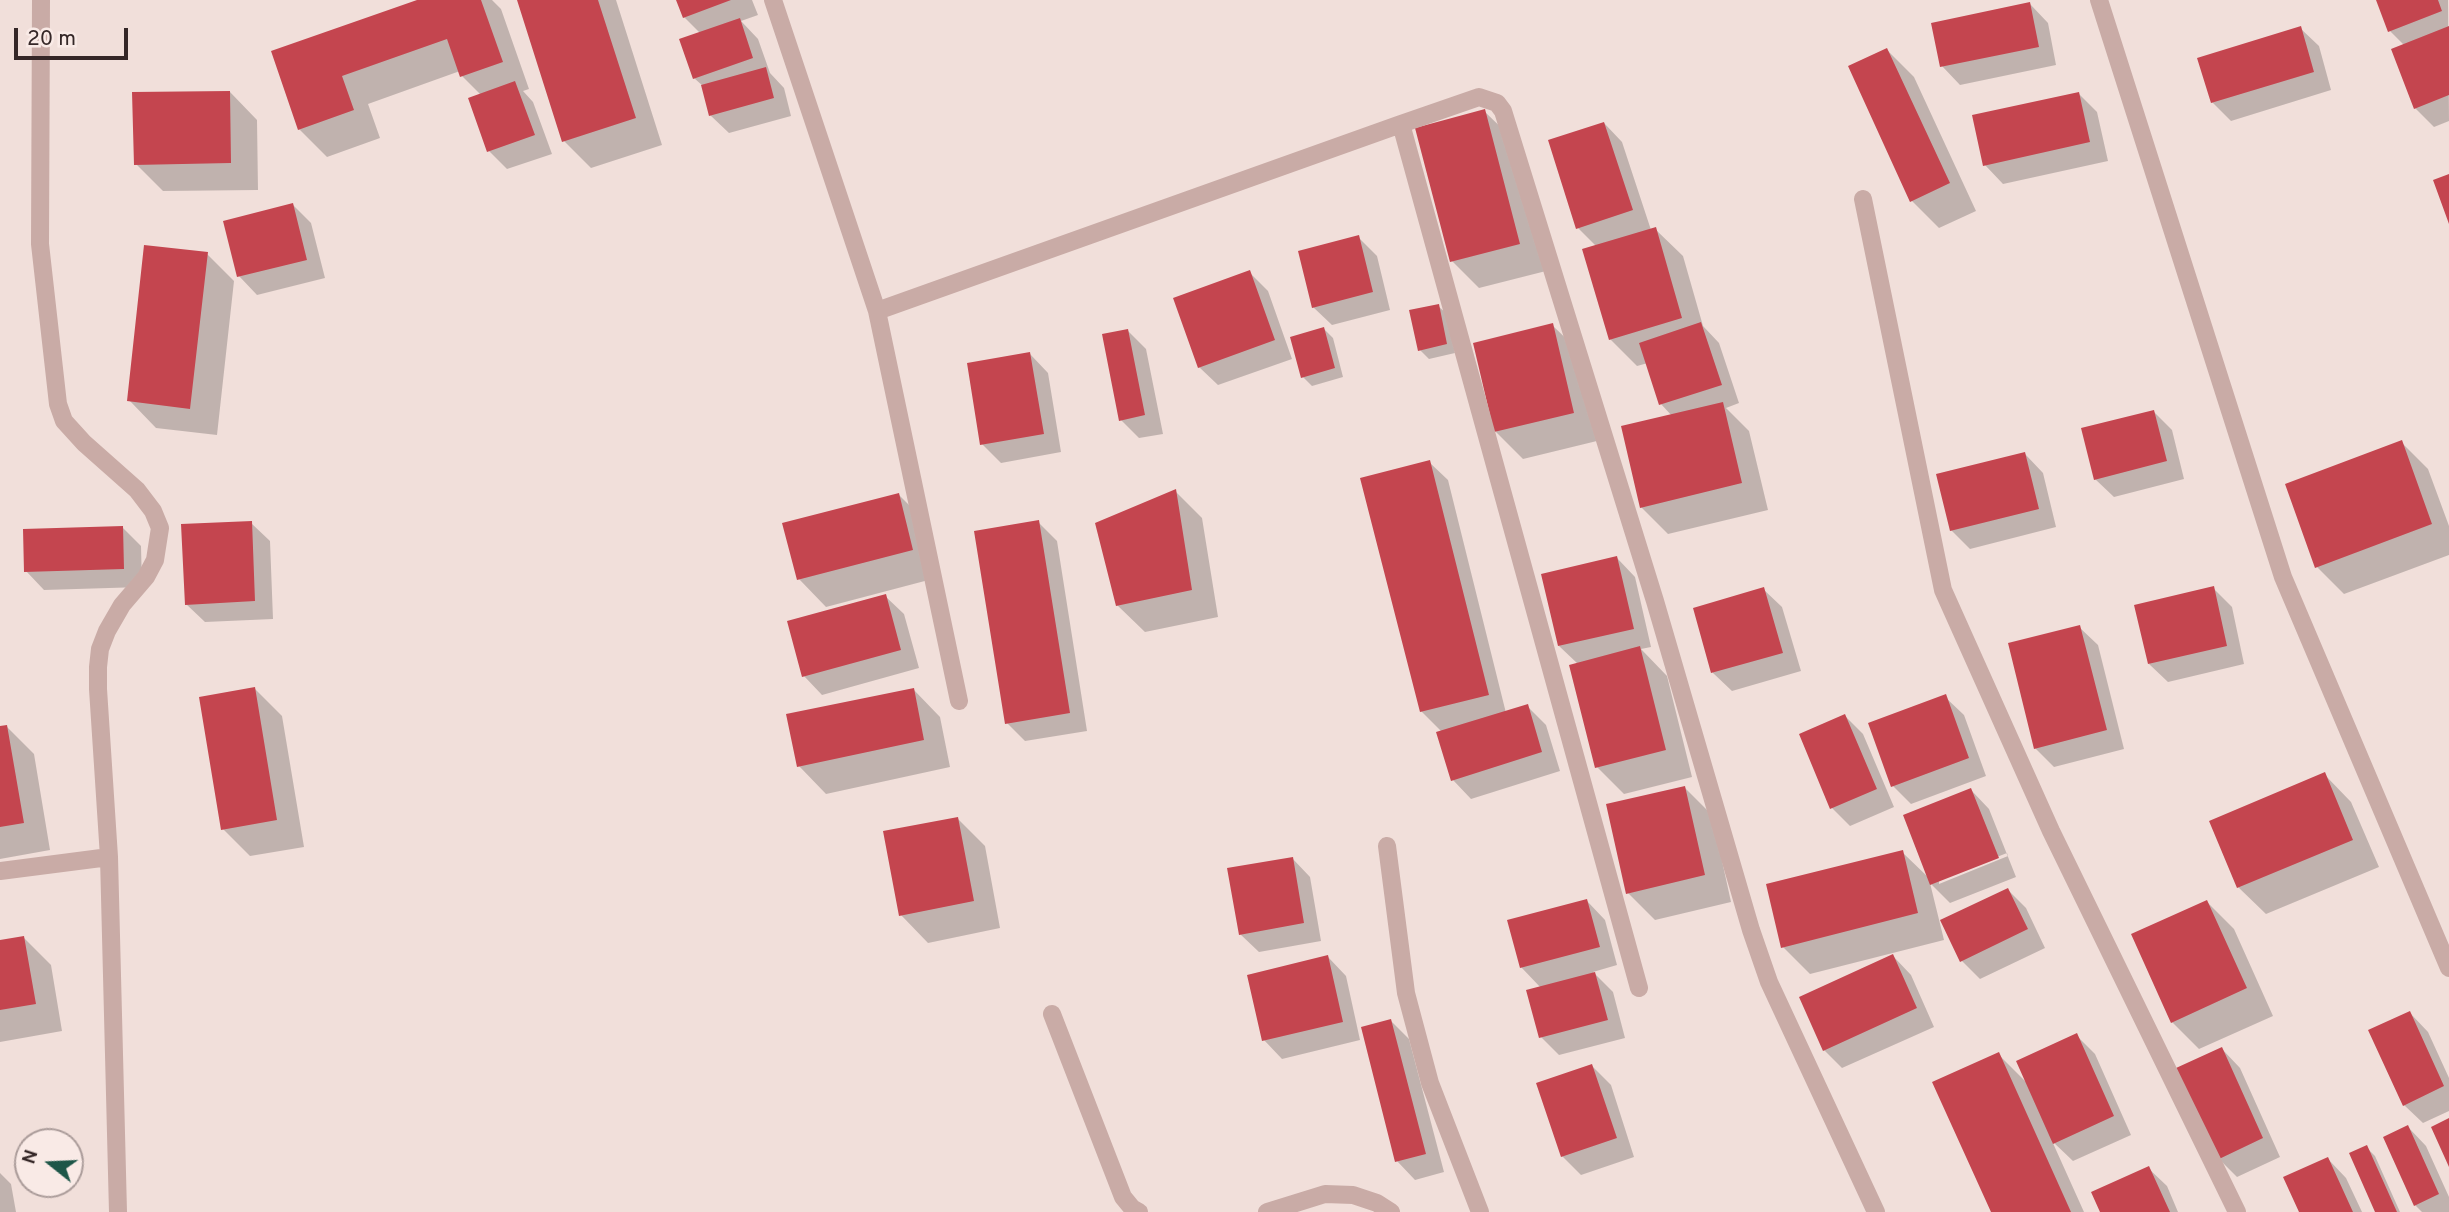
<!DOCTYPE html>
<html>
<head>
<meta charset="utf-8">
<style>
	body { margin:0 }
	#map { position:relative; width:2449px; height:1212px; overflow:hidden; background:#f1dfda; font-family:Overpass,sans-serif }
	canvas { display:block }
	.north { position:absolute; left:14px; top:1128px; width:70px; height:70px; box-sizing:border-box; background:#f9eae6; border:2px solid #ab9c9a; border-radius:50%; rotate:288deg; font-size:19px; font-weight:700; line-height:28px; text-align:center; color:#352727 }
	.north::after { content:''; display:block; margin:auto; width:24px; height:32px; background:#1d5648; clip-path:polygon(50% 0,100% 100%,50% 72%,0 100%) }
	.scale { position:absolute; left:14px; top:28px; width:114px; height:32px; box-sizing:border-box; border:4px solid #352727; border-top:0; padding-left:9px; font-size:21px; line-height:24px; white-space:nowrap; color:#352727; -webkit-text-stroke:5px #f9eae6; paint-order:stroke }
</style>
</head>
<body>
<div id="map">
<canvas width="2449" height="1212"></canvas>
<div class="north">N</div>
<div class="scale">20 m</div>
</div>
<script>
const ctx = document.querySelector('canvas').getContext('2d');
ctx.lineJoin = 'round';
function fill(path, color) {
  ctx.fillStyle = color;
  ctx.fill(path, 'evenodd');
}
function toPath(rows) {
  const path = new Path2D();
  for (const r of rows) {
    path.moveTo(r[0], r[1]);
    for (let i = 2; i < r.length; i += 2) path.lineTo(r[i], r[i + 1]);
  }
  return path;
}
function trace(path, color, width, dash) {
  ctx.strokeStyle = color;
  ctx.lineWidth = width;
  ctx.lineCap = dash ? 'butt' : 'round';
  ctx.setLineDash(dash || []);
  ctx.stroke(path);
}
fill(toPath([
	[422,0,492,0,501,9,529,89,523,91,533,102,552,154,507,169,489,151,481,95,462,76,460,71,368,104,380,138,327,157,299,129,273,52],
	[519,0,616,0,662,145,591,168,564,141],
	[678,0,752,0,758,15,741,21,758,39,770,73,784,88,791,116,729,133,710,115,704,87,694,78,701,34,684,17],
	[2378,0,2448,0,2449,121,2434,127,2415,108,2404,45,2390,31],
	[2030,4,2048,23,2056,65,1960,85,1942,66],
	[2300,28,2319,46,2331,90,2231,121,2212,102],
	[1887,50,1914,77,1976,211,1939,228,1912,201],
	[230,92,257,120,258,190,163,191,136,164],
	[2078,93,2097,112,2108,161,2003,184,1985,165],
	[1484,111,1512,138,1546,271,1479,288,1452,261],
	[1604,123,1622,142,1651,230,1655,229,1683,256,1703,326,1719,343,1739,403,1726,408,1749,431,1768,510,1668,534,1641,507,1672,416,1661,404,1648,363,1637,366,1610,339,1596,246,1578,228],
	[293,205,311,223,325,278,257,295,239,276],
	[1358,237,1377,256,1390,310,1332,325,1313,307],
	[207,254,234,281,217,435,156,428,129,400],
	[1249,272,1268,291,1292,359,1218,385,1199,367],
	[1438,306,1447,314,1455,353,1429,359,1420,350],
	[1552,325,1580,352,1601,440,1523,459,1496,432],
	[1324,329,1333,338,1343,377,1312,386,1303,377],
	[1128,331,1146,349,1163,434,1139,438,1121,420],
	[1030,354,1048,373,1061,452,1001,463,982,444],
	[2154,412,2172,430,2184,479,2114,497,2095,479],
	[2401,442,2428,469,2449,526,2449,555,2344,594,2317,567],
	[2025,454,2043,473,2056,527,1970,549,1951,530],
	[1429,462,1448,480,1506,713,1527,706,1546,725,1560,771,1471,799,1453,780,1442,732,1421,711],
	[1175,491,1202,518,1218,617,1145,632,1117,605],
	[899,495,926,522,940,577,826,607,799,579],
	[1038,522,1057,541,1087,731,1025,741,1007,723],
	[251,523,270,541,273,619,205,622,186,604],
	[123,528,141,546,142,587,44,590,26,571],
	[1617,558,1635,577,1651,647,1641,649,1667,676,1692,777,1624,794,1597,767,1578,664,1559,646],
	[2213,588,2232,607,2244,664,2168,682,2149,664],
	[1763,589,1782,607,1801,671,1732,691,1713,673,1695,609],
	[885,596,904,614,919,668,822,695,804,676],
	[2079,627,2098,645,2124,749,2054,767,2035,748],
	[255,689,282,716,304,847,250,856,223,829],
	[913,689,940,717,950,767,826,794,799,766],
	[1945,697,1964,715,1986,776,1911,804,1893,786],
	[1845,716,1863,734,1894,807,1850,826,1832,808],
	[7,727,34,754,50,850,0,859,0,728],
	[2324,774,2351,802,2379,867,2266,914,2238,887],
	[1685,788,1712,815,1731,902,1655,920,1628,893],
	[1971,790,1989,809,2016,877,1950,903,1930,883,1944,940,1810,974,1783,947,1902,852,1930,879],
	[2007,853,2008,856,1939,884,1939,880],
	[957,818,985,846,1000,928,928,943,901,915],
	[1292,858,1310,877,1321,941,1259,952,1240,934],
	[2008,890,2026,908,2045,948,1980,979,1962,961],
	[1587,901,1605,920,1617,965,1593,972,1613,992,1625,1038,1559,1055,1541,1037,1541,988,1521,967],
	[2207,902,2234,929,2273,1016,2199,1049,2172,1022],
	[24,938,51,965,62,1031,0,1042,0,942],
	[1893,956,1911,975,1934,1027,1842,1068,1824,1050],
	[1328,957,1346,976,1360,1040,1282,1059,1264,1040],
	[2410,1013,2428,1032,2449,1078,2449,1111,2423,1123,2404,1105],
	[1391,1021,1409,1039,1444,1172,1415,1180,1397,1161],
	[2076,1035,2095,1054,2131,1135,2073,1161,2052,1141,2084,1212,1993,1212,1998,1054,2028,1084],
	[2222,1049,2240,1068,2280,1157,2237,1177,2219,1159],
	[1592,1066,1611,1085,1634,1157,1581,1175,1562,1156],
	[2408,1127,2426,1146,2449,1197,2449,1212,2422,1212,2415,1205],
	[2366,1147,2375,1156,2400,1212,2377,1212],
	[2328,1159,2346,1178,2362,1212,2301,1212],
	[2148,1168,2167,1186,2178,1212,2102,1212],
	[0,1173,11,1184,16,1212,0,1212]
]), '#0003');
fill(toPath([
	[417,0,481,0,503,62,460,77,447,39,342,76,354,110,298,130,271,51],
	[517,0,598,0,636,118,562,142],
	[676,0,731,0,683,18],
	[2376,0,2438,0,2442,11,2388,32],
	[2030,2,2039,47,1940,67,1931,23],
	[740,18,753,58,693,79,679,39],
	[2301,26,2314,72,2211,103,2197,58],
	[2449,26,2449,95,2414,109,2391,49],
	[1887,48,1950,183,1910,202,1848,66],
	[766,67,774,98,709,116,701,85],
	[515,81,535,135,487,152,468,98],
	[230,91,231,163,134,165,132,92],
	[2079,92,2090,142,1983,166,1972,115],
	[1485,109,1520,244,1450,262,1415,128],
	[1604,122,1633,210,1576,229,1548,140],
	[2449,174,2449,224,2433,180],
	[293,203,307,260,237,277,223,221],
	[1656,227,1682,318,1609,340,1582,249],
	[1359,235,1373,292,1312,308,1298,251],
	[144,245,208,252,190,409,127,401],
	[1250,270,1275,340,1198,368,1173,298],
	[1439,304,1447,344,1418,351,1409,310],
	[1701,322,1722,385,1659,405,1639,343],
	[1553,323,1574,413,1494,432,1473,343],
	[1324,327,1335,368,1301,378,1290,337],
	[1128,329,1145,415,1119,421,1102,334],
	[1030,352,1044,434,980,445,967,363],
	[1723,402,1742,483,1640,508,1621,426],
	[2154,410,2167,461,2094,480,2081,428],
	[2402,440,2432,524,2315,568,2285,484],
	[2025,452,2039,509,1950,531,1936,474],
	[1430,460,1489,695,1420,712,1360,478],
	[1176,489,1192,590,1116,606,1095,523],
	[899,493,913,550,797,580,782,523],
	[1039,520,1070,713,1005,724,974,531],
	[252,521,255,601,185,605,181,524],
	[123,526,124,569,24,572,23,529],
	[1617,556,1634,629,1558,646,1541,574],
	[2214,586,2227,646,2148,664,2134,605],
	[1764,587,1783,653,1711,673,1693,608],
	[886,594,901,650,802,677,787,621],
	[2080,625,2107,730,2034,749,2008,643],
	[1640,646,1666,750,1595,768,1569,665],
	[255,687,277,820,221,830,199,697],
	[914,688,924,740,797,767,786,714],
	[1946,694,1969,758,1891,787,1868,723],
	[1528,704,1542,752,1451,781,1436,732],
	[1845,714,1877,789,1830,809,1799,734],
	[7,725,24,823,0,827,0,726],
	[2325,772,2353,840,2237,888,2209,821],
	[1685,786,1705,875,1626,894,1606,804],
	[1971,788,1999,858,1930,885,1903,815],
	[958,817,974,901,899,916,883,831],
	[1903,850,1918,913,1781,948,1766,884],
	[1293,857,1304,923,1239,935,1227,868],
	[2008,888,2028,929,1960,962,1940,920],
	[1587,899,1600,947,1520,968,1507,920],
	[2207,900,2247,988,2171,1023,2131,934],
	[24,936,36,1004,0,1010,0,940],
	[1893,954,1917,1008,1823,1051,1799,997],
	[1328,955,1343,1022,1262,1041,1247,975],
	[1595,972,1608,1020,1539,1038,1526,990],
	[2410,1011,2444,1086,2403,1106,2368,1030],
	[1391,1019,1426,1154,1395,1162,1361,1027],
	[2077,1033,2114,1116,2053,1144,2016,1061],
	[2222,1047,2263,1138,2217,1160,2176,1068],
	[1999,1052,2071,1212,1991,1212,1932,1082],
	[1592,1064,1617,1138,1561,1157,1536,1083],
	[2449,1118,2449,1167,2431,1127],
	[2408,1125,2439,1194,2414,1206,2383,1137],
	[2367,1145,2397,1212,2375,1212,2349,1153],
	[2328,1157,2353,1212,2299,1212,2283,1177],
	[2149,1166,2170,1212,2100,1212,2091,1192]
]), '#c4454f');
trace(toPath([
	[41,0,40,244,58,404,64,421,84,443,137,490,153,511,160,528,155,560,146,577,122,605,107,631,100,649,98,667,98,689,109,857,118,1212],
	[773,0,877,311,959,701],
	[2099,0,2283,577,2449,968],
	[1863,199,1943,590,2051,831,2237,1212],
	[877,311,1401,124],
	[1387,846,1406,993,1430,1083,1480,1212],
	[0,871,109,857],
	[1639,988,1401,124,1479,97,1497,103,1503,111,1655,601,1751,930,1769,982,1876,1212],
	[1052,1014,1123,1197,1132,1208,1139,1212],
	[1267,1212,1325,1194,1353,1195,1377,1203,1391,1212]
]), '#c9aba6', 18);
</script>
</body>
</html>
